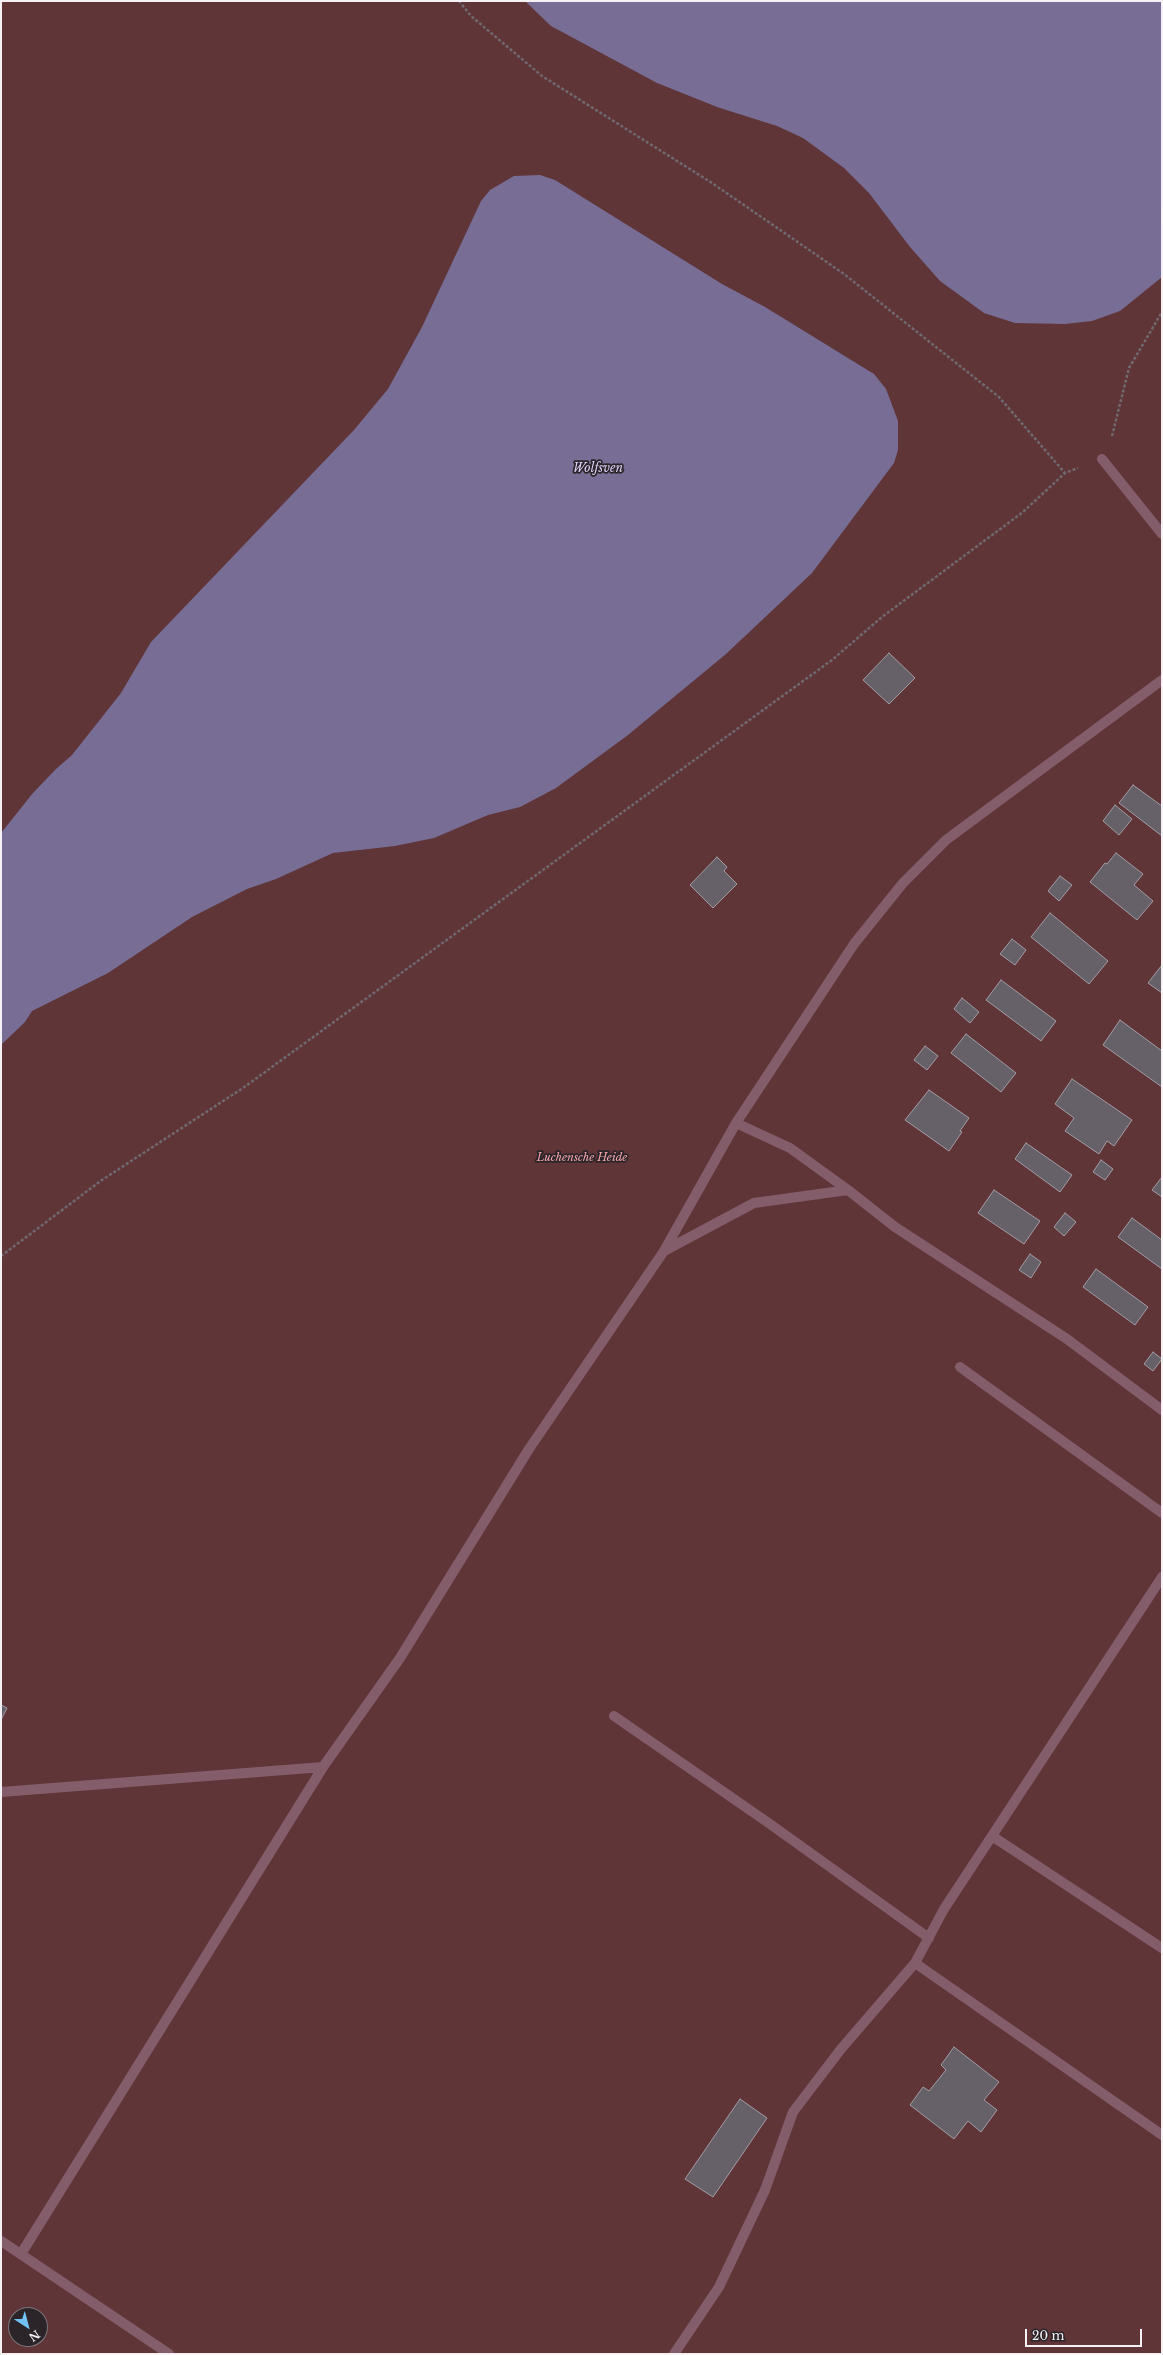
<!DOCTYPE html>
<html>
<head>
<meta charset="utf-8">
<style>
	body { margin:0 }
	#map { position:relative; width:1163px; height:2355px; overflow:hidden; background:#352d33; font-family:"Libre Baskerville",serif }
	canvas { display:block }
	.frame { position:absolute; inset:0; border:2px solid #f6f1f4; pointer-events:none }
	.north { position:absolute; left:8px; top:2307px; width:40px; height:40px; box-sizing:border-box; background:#2b2429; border:1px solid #7c767a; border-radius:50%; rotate:144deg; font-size:11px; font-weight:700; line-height:16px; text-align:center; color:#f6f1f4 }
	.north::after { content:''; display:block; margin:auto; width:14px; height:18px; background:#70c1f4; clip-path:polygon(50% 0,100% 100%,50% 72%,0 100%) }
	.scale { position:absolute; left:1025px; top:2329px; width:117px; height:18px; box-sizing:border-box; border:2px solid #f6f1f4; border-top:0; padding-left:5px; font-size:12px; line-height:14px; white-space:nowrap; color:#f6f1f4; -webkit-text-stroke:3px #2b2429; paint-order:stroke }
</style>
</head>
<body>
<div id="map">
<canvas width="1163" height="2355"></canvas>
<div class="frame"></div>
<div class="north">N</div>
<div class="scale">20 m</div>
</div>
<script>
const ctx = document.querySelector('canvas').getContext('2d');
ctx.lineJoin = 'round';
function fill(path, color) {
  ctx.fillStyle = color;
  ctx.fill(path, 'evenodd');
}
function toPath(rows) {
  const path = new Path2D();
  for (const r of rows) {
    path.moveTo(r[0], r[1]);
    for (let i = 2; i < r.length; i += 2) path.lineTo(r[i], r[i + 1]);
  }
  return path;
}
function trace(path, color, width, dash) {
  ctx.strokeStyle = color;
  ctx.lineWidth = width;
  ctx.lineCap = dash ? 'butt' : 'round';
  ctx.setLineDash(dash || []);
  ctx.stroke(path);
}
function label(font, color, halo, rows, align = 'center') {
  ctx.font = font + ' "Libre Baskerville",serif';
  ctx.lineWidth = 3.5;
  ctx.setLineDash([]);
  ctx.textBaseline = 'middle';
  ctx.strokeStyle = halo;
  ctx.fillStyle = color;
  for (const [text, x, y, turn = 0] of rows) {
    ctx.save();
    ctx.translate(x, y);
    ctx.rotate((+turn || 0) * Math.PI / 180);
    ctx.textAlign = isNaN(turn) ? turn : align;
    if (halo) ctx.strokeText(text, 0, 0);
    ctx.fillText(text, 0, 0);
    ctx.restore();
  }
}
fill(toPath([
	[1,1,1162,1,1162,2354,1,2354],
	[16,2315,40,2315,40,2339,16,2339]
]), '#5f3538');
fill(toPath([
	[525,1,1162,1,1162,277,1120,311,1092,321,1065,324,1015,323,984,313,940,281,910,247,869,193,844,168,803,138,777,126,717,107,657,83,551,26],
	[540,175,555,180,722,284,765,307,874,374,886,389,898,421,898,450,894,463,812,573,726,654,628,735,556,788,520,807,488,815,434,838,395,846,333,853,276,879,247,889,192,917,108,973,32,1011,25,1022,1,1045,1,833,33,793,56,769,72,755,121,693,151,642,354,430,388,389,422,327,481,201,490,190,514,176]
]), '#786d95');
const building = toPath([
	[889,653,915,678,889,704,863,680,889,653],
	[1133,785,1162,806,1162,836,1119,803,1133,785],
	[1115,805,1132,819,1119,835,1103,821,1115,805],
	[1116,853,1143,874,1134,885,1153,901,1137,920,1090,882,1105,863,1107,864,1116,853],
	[717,857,727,867,724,871,737,884,713,908,690,885,717,857],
	[1060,876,1072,885,1059,901,1048,891,1060,876],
	[1050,913,1108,961,1089,984,1031,937,1050,913],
	[1012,939,1026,950,1015,965,1000,954,1012,939],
	[1162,965,1162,993,1148,983,1162,965],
	[1001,980,1056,1021,1041,1041,986,1000,1001,980],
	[962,998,979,1012,970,1023,954,1009,962,998],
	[1120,1020,1162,1051,1162,1087,1103,1045,1120,1020],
	[966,1034,1016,1073,1001,1092,951,1053,966,1034],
	[925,1046,938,1056,927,1070,914,1060,925,1046],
	[1072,1079,1132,1120,1114,1146,1107,1141,1099,1154,1065,1131,1074,1118,1055,1104,1072,1079],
	[929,1090,969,1118,960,1131,962,1132,949,1151,905,1120,929,1090],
	[1026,1143,1072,1175,1060,1192,1015,1159,1026,1143],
	[1101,1160,1113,1169,1105,1180,1093,1172,1101,1160],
	[1162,1177,1162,1197,1152,1190,1162,1177],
	[994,1190,1040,1221,1024,1244,978,1213,994,1190],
	[1065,1213,1076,1222,1064,1236,1054,1227,1065,1213],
	[1132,1218,1162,1240,1162,1269,1118,1237,1132,1218],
	[1030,1254,1041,1262,1031,1278,1019,1270,1030,1254],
	[1096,1269,1148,1307,1135,1325,1083,1287,1096,1269],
	[1153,1352,1162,1359,1153,1371,1144,1364,1153,1352],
	[1,1705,7,1708,1,1720,1,1705],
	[954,2047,999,2082,984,2100,997,2110,981,2132,968,2121,954,2139,910,2105,923,2087,929,2091,946,2070,941,2065,954,2047],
	[740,2099,767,2118,713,2197,685,2179,740,2099]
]);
fill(building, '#666068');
trace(building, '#a29ca5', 1);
trace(toPath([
	[459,1,471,16,542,76,712,183,844,274,999,397,1065,473],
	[1161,217,1162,215],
	[1112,436,1129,368,1162,312],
	[1,1256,102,1180,243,1088,832,660,882,617,1023,512,1065,473,1078,468]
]), '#70696e', 2.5, [3, 2]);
trace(toPath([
	[1102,459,1162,534],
	[736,1123,790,1148,848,1190],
	[664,1251,754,1203,848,1190,895,1227,1067,1339,1162,1410],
	[960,1367,1162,1513],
	[614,1716,770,1824,929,1938],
	[1,1792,323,1767],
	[992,1836,1162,1948],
	[915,1963,1162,2135],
	[1,2241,169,2354],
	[21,2254,323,1767,400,1658,529,1449,664,1251,736,1123,854,944,903,883,946,840,1162,680],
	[674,2354,719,2287,765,2190,793,2112,841,2049,915,1963,944,1909,1162,1577]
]), '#845d6b', 10);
label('italic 11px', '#f4a6ac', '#2b2429', [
	["Luchensche Heide",582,1158]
]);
label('italic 12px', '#dfd5fd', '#2b2429', [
	["Wolfsven",598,469]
]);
</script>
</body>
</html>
